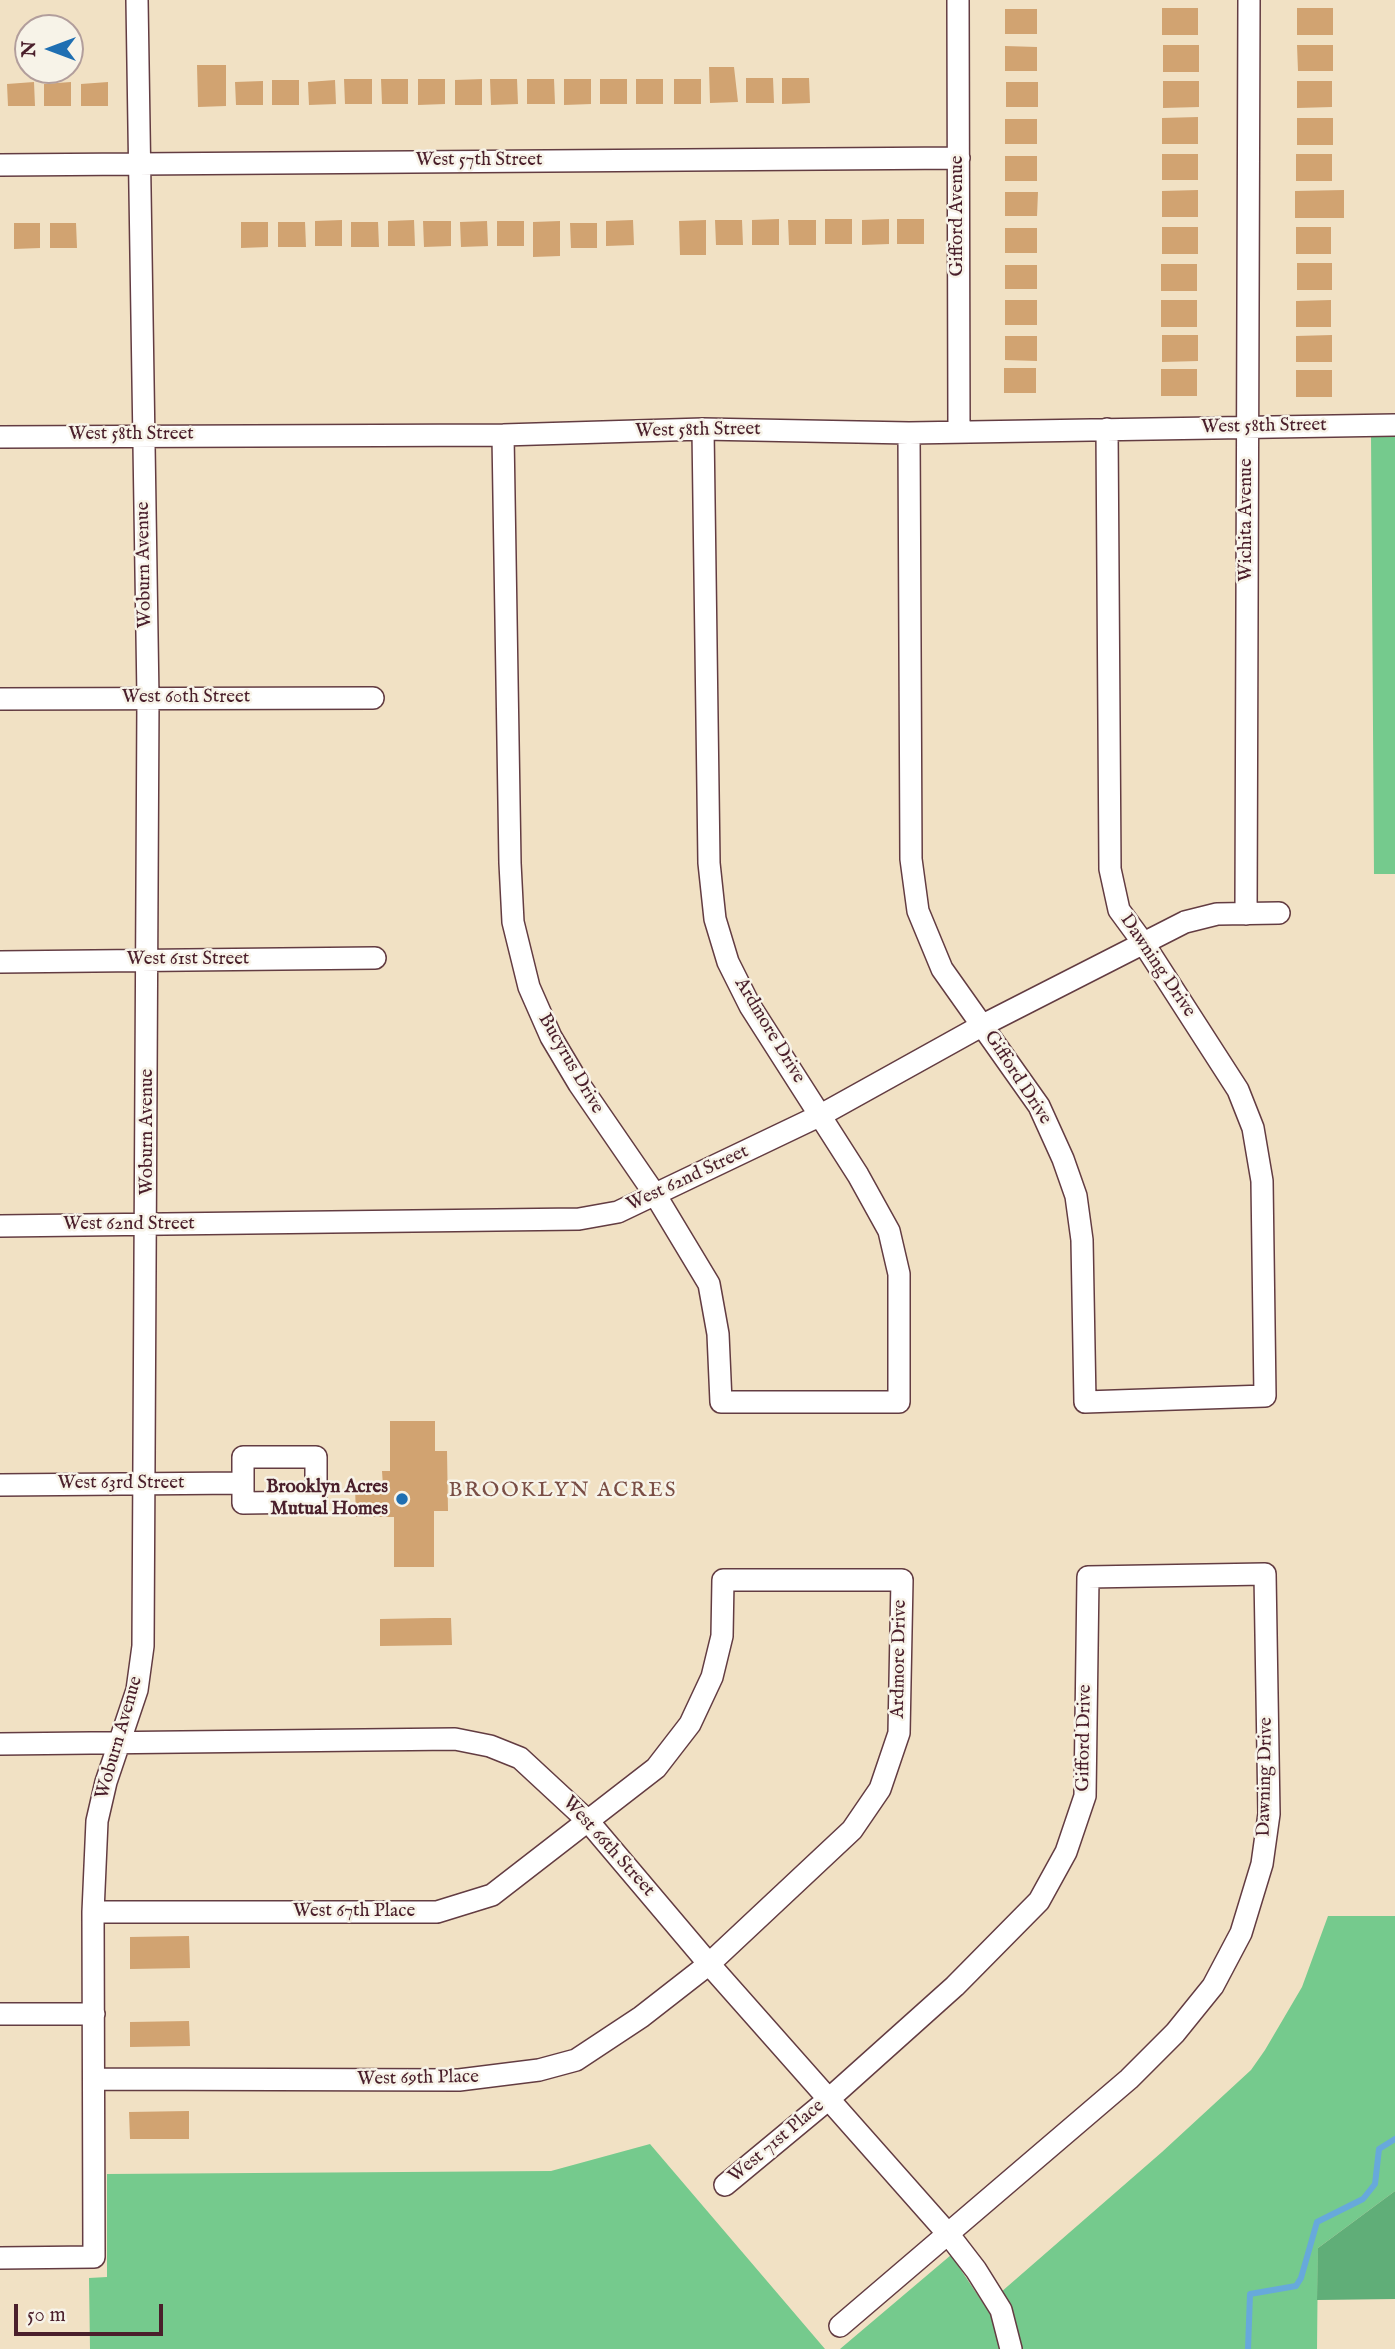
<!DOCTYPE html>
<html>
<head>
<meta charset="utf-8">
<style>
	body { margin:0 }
	#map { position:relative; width:1395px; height:2349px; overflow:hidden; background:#f1e1c4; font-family:"IM FELL English",serif }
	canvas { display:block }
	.north { position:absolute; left:14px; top:14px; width:70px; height:70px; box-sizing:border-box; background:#f7f3e8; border:2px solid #b29e9c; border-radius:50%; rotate:270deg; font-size:19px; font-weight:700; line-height:28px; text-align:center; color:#4a1f2b }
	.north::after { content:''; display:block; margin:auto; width:24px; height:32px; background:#1f6fb2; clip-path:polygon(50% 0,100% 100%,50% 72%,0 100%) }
	.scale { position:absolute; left:14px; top:2304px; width:149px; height:32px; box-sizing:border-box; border:4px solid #4a1f2b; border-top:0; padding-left:9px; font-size:21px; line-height:24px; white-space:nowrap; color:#4a1f2b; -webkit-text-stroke:5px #f7f3e8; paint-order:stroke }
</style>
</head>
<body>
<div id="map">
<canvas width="1395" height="2349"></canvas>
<div class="north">N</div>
<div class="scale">50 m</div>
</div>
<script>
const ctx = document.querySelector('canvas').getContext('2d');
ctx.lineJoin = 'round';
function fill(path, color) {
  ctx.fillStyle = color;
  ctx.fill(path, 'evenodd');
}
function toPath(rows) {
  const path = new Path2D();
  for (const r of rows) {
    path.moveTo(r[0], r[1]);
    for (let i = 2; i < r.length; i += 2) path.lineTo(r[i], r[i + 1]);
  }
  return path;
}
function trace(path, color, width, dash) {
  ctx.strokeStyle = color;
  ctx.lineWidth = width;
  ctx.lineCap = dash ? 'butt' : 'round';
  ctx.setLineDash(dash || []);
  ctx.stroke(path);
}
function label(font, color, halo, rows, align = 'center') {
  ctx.font = font + ' "IM FELL English",serif';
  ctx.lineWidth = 5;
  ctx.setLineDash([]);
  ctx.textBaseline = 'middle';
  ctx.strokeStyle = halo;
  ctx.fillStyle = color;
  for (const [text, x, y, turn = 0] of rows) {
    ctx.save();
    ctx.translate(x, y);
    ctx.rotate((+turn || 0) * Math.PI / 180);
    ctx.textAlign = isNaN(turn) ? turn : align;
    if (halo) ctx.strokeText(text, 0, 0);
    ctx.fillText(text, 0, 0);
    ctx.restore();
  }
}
fill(toPath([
	[1371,435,1395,435,1395,874,1374,874],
	[1328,1916,1395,1916,1395,2191,1318,2248,1317,2349,840,2349,951,2255,985,2306,1162,2152,1251,2070,1265,2050,1302,1987],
	[650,2144,825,2349,90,2349,89,2278,107,2277,107,2174,551,2171]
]), '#75ca8d');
fill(toPath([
	[1395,2191,1395,2299,1317,2300,1318,2248]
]), '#60ae78');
trace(toPath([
	[1248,2349,1250,2294,1296,2286,1301,2278,1317,2222,1363,2199,1375,2184,1379,2149,1395,2139]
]), '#67a9db', 6);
fill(toPath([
	[1162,8,1198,8,1198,35,1162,35],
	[1297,8,1333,8,1333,35,1297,35],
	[1005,9,1037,9,1037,34,1005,34],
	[1163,45,1199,45,1199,72,1163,72],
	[1297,45,1333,45,1333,71,1298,71],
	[1005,46,1037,47,1037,71,1005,71],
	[197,65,226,65,226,106,198,107],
	[709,67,734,67,738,102,710,103],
	[746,78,773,78,774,103,746,103],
	[782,78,809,78,810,103,782,104],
	[344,79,372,79,372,104,345,104],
	[381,79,408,79,408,104,382,104],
	[418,79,445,79,445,104,418,105],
	[482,79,482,105,455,105,455,80],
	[490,79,517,79,518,104,491,105],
	[527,79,554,79,555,104,527,104],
	[564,79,591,79,591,104,564,105],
	[600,79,627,79,627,104,600,104],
	[636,79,663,79,663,104,636,104],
	[674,79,701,79,701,104,674,104],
	[272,80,299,80,299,105,272,105],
	[335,80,336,104,309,105,308,82],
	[263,81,263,105,236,105,235,82],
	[1163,81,1199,81,1199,107,1163,108],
	[1297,81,1332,81,1332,107,1297,108],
	[34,82,35,106,8,106,7,84],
	[71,82,71,106,44,106,44,84],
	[108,82,108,106,81,106,81,84],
	[1006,82,1038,82,1038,107,1006,107],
	[1198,117,1198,144,1162,144,1162,118],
	[1297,118,1333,118,1333,145,1297,145],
	[1005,119,1037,119,1037,144,1005,144],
	[1162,154,1198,154,1198,180,1162,180],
	[1296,154,1332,154,1332,181,1296,181],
	[1005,156,1037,156,1037,181,1005,181],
	[1198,190,1198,217,1162,217,1162,191],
	[1344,190,1344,218,1295,218,1295,191],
	[1005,192,1038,192,1037,216,1005,216],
	[779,219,779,245,752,245,752,220],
	[825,219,852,219,852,244,825,244],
	[889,219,889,244,862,245,862,220],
	[897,219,924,219,924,244,897,244],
	[342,220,342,246,315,246,315,221],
	[414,220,415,246,388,246,388,221],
	[633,220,634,245,606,246,606,221],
	[706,220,706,255,680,255,679,221],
	[715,220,742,220,743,245,716,245],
	[788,220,816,220,816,245,789,245],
	[423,221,451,221,451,246,424,247],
	[487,221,488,246,461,247,460,222],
	[497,221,524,221,524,246,497,246],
	[560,221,560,256,533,257,533,222],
	[241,222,268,222,268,247,241,248],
	[278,222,305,222,306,247,278,247],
	[351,222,378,222,379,247,351,247],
	[14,223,40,223,40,248,14,249],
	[50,223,76,223,77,248,50,248],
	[570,223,597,223,597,248,571,248],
	[1162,227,1198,227,1198,254,1162,254],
	[1296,227,1331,227,1331,254,1296,254],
	[1005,228,1037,228,1037,253,1005,253],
	[1297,263,1332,263,1332,290,1297,290],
	[1161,264,1197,264,1197,291,1161,291],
	[1005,265,1037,265,1037,289,1005,289],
	[1005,300,1037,300,1037,325,1005,325],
	[1161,300,1197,300,1197,327,1161,327],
	[1331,300,1331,327,1296,327,1296,301],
	[1162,335,1198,335,1198,361,1162,362],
	[1332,335,1332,362,1296,362,1296,336],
	[1005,336,1037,336,1037,361,1005,360],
	[1004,368,1036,368,1036,393,1004,393],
	[1161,369,1197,369,1197,396,1161,396],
	[1296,370,1332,370,1332,397,1296,397],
	[390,1421,435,1421,435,1451,447,1451,448,1511,434,1511,434,1567,394,1567,394,1517,356,1517,355,1487,383,1486,382,1471,390,1471],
	[434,1618,451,1618,452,1645,380,1646,380,1619],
	[189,1936,190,1968,130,1969,130,1937],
	[189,2021,190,2046,130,2047,130,2022],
	[189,2111,189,2139,130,2139,129,2112]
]), '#d1a371');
const minor = toPath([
	[958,0,959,432],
	[0,165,959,158],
	[909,433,911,859,918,911,942,969,1039,1106,1063,1159,1076,1196,1082,1240,1085,1402,1265,1396,1262,1181,1253,1128,1238,1090,1144,944,1119,910,1110,869,1107,429],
	[503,435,510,863,513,922,529,987,551,1037,579,1084,656,1196,709,1284,718,1334,721,1402,899,1402,899,1274,889,1231,858,1175,750,1006,728,962,715,919,709,863,703,429],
	[0,437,503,435,703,429,909,433,1395,425],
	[0,699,373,698],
	[1246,914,1249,0],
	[0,962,375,958],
	[0,1226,579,1219,618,1212,821,1115,983,1025,1185,922,1217,914,1279,913],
	[243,1457,316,1457,316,1502,243,1503,243,1457],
	[0,1485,243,1483],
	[0,1744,455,1739,490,1746,520,1758,588,1821,709,1964,949,2235,976,2270,1001,2310,1011,2349],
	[93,1912,437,1912,492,1895,656,1768,690,1724,712,1677,722,1636,723,1580,902,1580,899,1733,880,1789,852,1830,709,1964,641,2017,576,2060,539,2070,459,2080,94,2079],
	[0,2014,94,2014],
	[725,2185,830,2098,955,1986,1039,1901,1066,1852,1085,1796,1088,1577,1265,1574,1269,1814,1262,1864,1241,1933,1213,1986,1175,2033,1129,2079,840,2326],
	[0,2258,94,2257,93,1912,97,1821,106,1782,137,1690,143,1646,148,698,137,0]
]);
trace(minor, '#633c42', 24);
trace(minor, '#fff', 21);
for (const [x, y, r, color] of [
	[402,1499,7,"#1f6fb2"]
]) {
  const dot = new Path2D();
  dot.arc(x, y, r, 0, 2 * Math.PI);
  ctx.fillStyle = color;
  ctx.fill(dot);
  trace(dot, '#f7f3e8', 2.5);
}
label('19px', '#4a1f2b', '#f7f3e8', [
	["West 57th Street",479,161],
	["Gifford Avenue",958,216,-90],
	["West 58th Street",1264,427,-1],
	["West 58th Street",698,431,-1],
	["West 58th Street",131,435],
	["Wichita Avenue",1247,520,-90],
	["Woburn Avenue",145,565,-91],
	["West 60th Street",186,698],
	["West 61st Street",188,960],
	["Dawning Drive",1157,966,56],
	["Ardmore Drive",769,1031,59],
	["Bucyrus Drive",570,1064,60],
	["Gifford Drive",1017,1078,57],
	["Woburn Avenue",148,1132,-90],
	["West 62nd Street",688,1179,-25],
	["West 62nd Street",129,1225],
	["West 63rd Street",121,1484],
	["Ardmore Drive",900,1659,-89],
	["Woburn Avenue",120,1738,-74],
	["Gifford Drive",1085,1738,-89],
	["Dawning Drive",1266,1777,-89],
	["West 66th Street",608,1847,48],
	["West 67th Place",354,1912],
	["West 69th Place",418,2079,-1],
	["West 71st Place",777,2142,-40]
]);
label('bold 19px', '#4a1f2b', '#f7f3e8', [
	["Brooklyn Acres",388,1488],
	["Mutual Homes",388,1510]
], 'right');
ctx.letterSpacing = '2px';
label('21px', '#794d44', '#f7f3e8', [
	["BROOKLYN ACRES",563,1492]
]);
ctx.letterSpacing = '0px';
</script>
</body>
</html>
